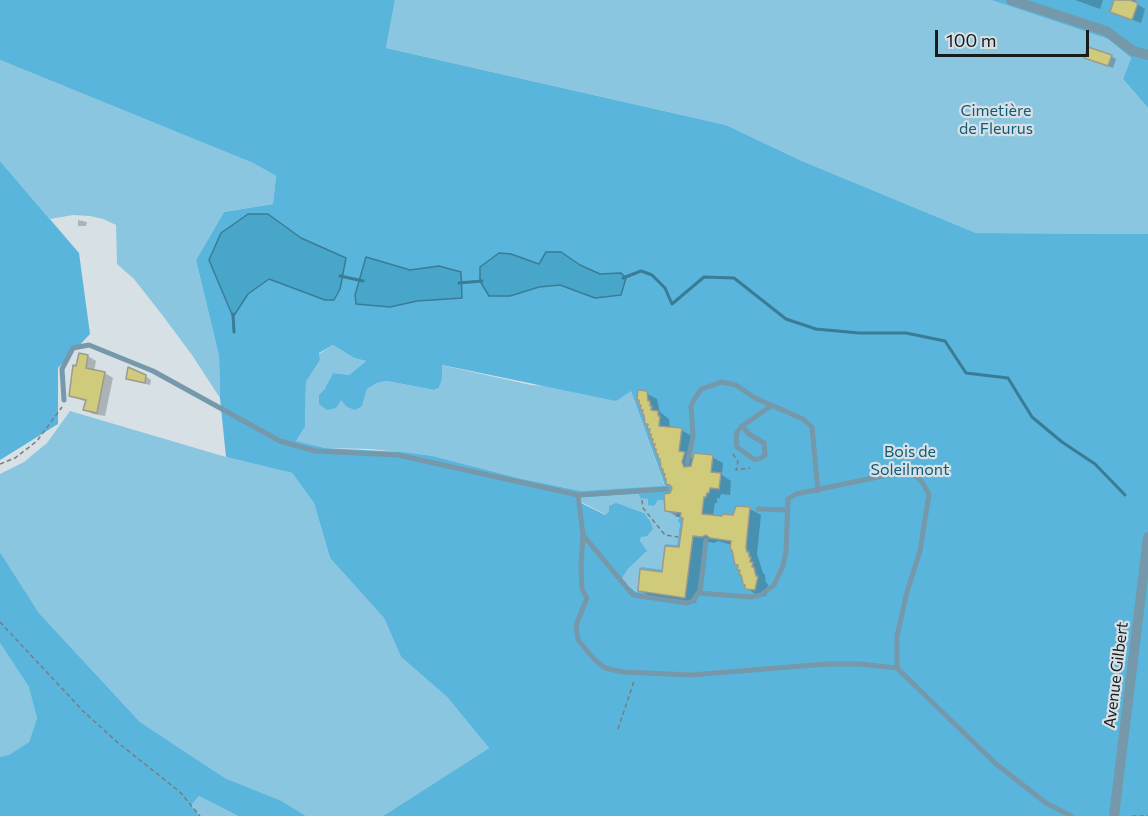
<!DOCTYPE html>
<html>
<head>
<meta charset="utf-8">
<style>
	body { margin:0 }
	#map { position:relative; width:1148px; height:816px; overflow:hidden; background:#d6e0e5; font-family:Commissioner,sans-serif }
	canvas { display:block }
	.scale { position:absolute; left:935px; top:30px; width:154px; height:27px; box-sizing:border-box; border:3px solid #171b1c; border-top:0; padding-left:8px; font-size:18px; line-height:21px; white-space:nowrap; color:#171b1c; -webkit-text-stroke:4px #d6e0e5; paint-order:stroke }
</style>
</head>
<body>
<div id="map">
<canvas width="1148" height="816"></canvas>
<div class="scale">100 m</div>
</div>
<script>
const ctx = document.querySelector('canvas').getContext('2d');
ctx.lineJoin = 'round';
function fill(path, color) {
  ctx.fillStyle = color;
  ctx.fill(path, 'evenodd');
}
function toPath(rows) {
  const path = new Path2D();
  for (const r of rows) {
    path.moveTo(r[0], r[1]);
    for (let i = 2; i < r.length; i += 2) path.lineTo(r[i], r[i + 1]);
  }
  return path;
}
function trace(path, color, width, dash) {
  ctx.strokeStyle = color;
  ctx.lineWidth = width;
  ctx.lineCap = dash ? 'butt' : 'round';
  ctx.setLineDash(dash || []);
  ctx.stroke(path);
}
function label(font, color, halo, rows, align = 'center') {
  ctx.font = font + ' Commissioner,sans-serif';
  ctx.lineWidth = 4.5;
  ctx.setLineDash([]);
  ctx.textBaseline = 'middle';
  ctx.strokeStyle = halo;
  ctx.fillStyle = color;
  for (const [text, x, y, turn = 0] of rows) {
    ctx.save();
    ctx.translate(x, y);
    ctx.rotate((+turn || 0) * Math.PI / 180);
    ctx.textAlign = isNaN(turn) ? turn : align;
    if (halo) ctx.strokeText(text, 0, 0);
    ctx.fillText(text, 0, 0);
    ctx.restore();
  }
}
fill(toPath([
	[395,0,991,0,1108,39,1131,58,1123,79,1148,108,1148,234,976,233,802,161,726,125,386,48],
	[0,60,253,163,276,176,273,204,224,212,196,260,219,356,220,398,192,355,163,316,134,279,117,264,116,225,103,219,90,216,73,215,50,219,0,161],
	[333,345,354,358,366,361,349,375,333,373,324,390,341,399,362,406,367,389,377,383,387,381,434,390,439,388,442,379,441,365,531,385,631,391,665,487,581,491,518,478,433,456,371,449,325,448,296,441,305,427,306,382,320,360,319,354],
	[70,411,226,457,292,473,314,503,330,558,384,618,401,657,447,697,489,748,383,816,306,816,282,801,225,778,140,722,39,613,0,552,0,474,24,462,47,443],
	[639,494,648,499,666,501,677,512,680,523,677,546,665,544,663,570,638,592,621,580,628,569,646,552,640,541,644,513,625,506,609,512,606,515,579,501,579,498],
	[0,643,30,688,37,718,29,742,9,756,0,757],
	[199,796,238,816,200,816,191,804]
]), '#8bc6e1');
fill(toPath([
	[0,0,395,0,386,48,726,125,802,161,976,233,1148,234,1148,816,383,816,489,748,447,697,401,657,384,618,330,558,314,503,292,473,226,457,220,398,219,356,196,260,224,212,273,204,276,176,253,163,0,60],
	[268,214,301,238,346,258,325,300,269,279,248,294,232,316,209,260],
	[561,252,580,265,600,274,621,273,575,290,560,285,539,287,510,296,511,254,540,264],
	[366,257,411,270,462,298,417,301,390,307],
	[333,345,354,358,366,361,349,375,333,373,324,390,319,395,319,404,327,410,336,408,341,400,347,407,355,410,362,406,367,389,377,383,387,381,434,390,439,388,442,379,442,365,616,401,631,391,665,486,581,491,518,478,433,456,402,452,325,448,296,441,305,427,306,382,320,360,319,353],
	[639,494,640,498,648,499,648,505,654,506,658,500,666,501,665,511,677,512,676,517,679,517,678,522,680,523,677,545,665,544,663,570,641,567,637,592,621,580,628,569,647,551,640,541,641,537,647,536,653,529,651,523,644,513,625,506,616,503,609,506,609,512,605,515,579,502,579,498],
	[991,0,1148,0,1148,108,1123,79,1131,58,1108,39],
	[0,161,79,253,90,334,58,368,58,424,0,460],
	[0,552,39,613,140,722,225,778,282,801,306,816,238,816,199,796,191,805,200,816,0,816,0,757,9,755,29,742,37,718,29,687,0,643]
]), '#59b5db');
const water = toPath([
	[248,214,268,214,301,238,346,258,340,289,334,300,325,300,269,279,248,294,233,317,209,260,221,233,248,214],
	[546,252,561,252,580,265,600,274,621,273,626,278,621,295,595,298,560,285,539,287,510,296,489,296,480,281,480,267,499,253,511,254,539,264,546,252],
	[366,257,410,270,439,266,461,272,462,298,417,301,390,307,356,304,355,295,366,257]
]);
fill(water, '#49a6cb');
trace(water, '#3a7c96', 1.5);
fill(toPath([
	[1075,0,1103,0,1100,9],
	[1115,0,1135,0,1137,4,1145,9,1141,23,1111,12],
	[1111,56,1116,59,1113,68,1091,60],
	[78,220,87,222,86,226,78,226],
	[88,356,96,361,94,371,105,373,113,378,105,416,93,414,85,409,87,402,70,396,77,367],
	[141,373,151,380,150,385,127,379],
	[646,393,657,399,660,412,669,419,670,428,681,430,692,436,690,457,694,459,712,457,723,463,722,475,731,481,730,495,721,494,720,498,717,498,717,503,715,503,713,516,734,516,737,507,750,509,761,515,757,554,763,573,765,575,766,583,768,584,766,596,757,595,746,588,732,545,718,541,714,543,704,541,696,603,650,596,639,590,663,573,680,549,684,517,677,517,666,510,672,486,667,483,666,474,651,429,648,428,646,415]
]), '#0003');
trace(toPath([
	[340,276,363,281],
	[623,278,641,271,652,275,665,288,672,304,704,277,734,278,786,319,816,329,859,333,906,333,945,341,966,373,1008,378,1032,417,1062,442,1095,464,1125,495],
	[459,283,482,281],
	[233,314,234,332]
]), '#3a7c96', 3);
const building = toPath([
	[1114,0,1130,0,1138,3,1132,20,1110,12,1114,0],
	[1088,47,1112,55,1108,66,1084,58,1088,47],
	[79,353,88,355,86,368,105,372,97,413,83,410,86,400,69,396,73,365,76,366,79,353],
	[128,367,146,375,145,383,126,379,128,367],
	[638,390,647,391,648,401,650,401,650,406,652,406,651,410,658,411,658,416,660,416,659,426,682,428,679,451,685,452,682,462,684,467,691,466,694,453,713,455,711,472,721,473,719,489,710,488,709,493,707,493,706,497,704,497,702,514,722,516,723,514,733,515,736,506,750,507,746,547,747,552,749,552,749,557,751,557,750,562,753,562,752,567,754,567,756,576,758,576,755,590,745,589,745,585,743,584,741,575,739,575,740,570,737,570,738,565,735,565,732,550,730,550,731,541,710,538,706,535,702,537,693,536,685,598,638,591,640,569,662,572,665,546,679,547,683,518,680,518,681,513,665,511,664,494,670,493,672,488,670,485,666,484,666,479,664,478,665,474,663,473,663,469,661,469,660,459,658,459,658,454,656,454,656,449,654,448,655,444,652,444,653,439,651,439,651,434,649,434,650,429,647,429,648,424,645,424,644,415,642,414,643,410,640,409,641,405,639,405,639,400,637,400,638,390]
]);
fill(building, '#cfcb7a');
trace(building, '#9a9a91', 1.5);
trace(toPath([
	[733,454,738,462,736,470,750,468],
	[0,464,15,458,37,441,62,407],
	[642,500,643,508,665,535,678,537],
	[0,622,83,711,117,742,180,792,200,816],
	[618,729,634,681],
	[1132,816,1148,816]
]), '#777e81', 1.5, [4.5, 3]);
trace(toPath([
	[64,400,62,369,73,348,89,345,153,371,280,441,315,451,398,455,578,495,667,489],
	[742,426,749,434,764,443,765,455,761,458,755,460,737,447,736,438,737,432,742,426,771,406],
	[687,463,693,437,691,406,694,400,701,389,722,382,736,385,755,398,803,419,812,427,818,491],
	[578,495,583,535,633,595,687,603,693,601,698,593,751,597,761,595,774,585,783,566,786,551,788,499,796,494,907,471,920,479,929,494,920,551,907,592,897,636,897,668],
	[758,509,787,510],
	[583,535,581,566,582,589,587,598,576,625,578,640,595,660,605,668,623,672,691,675,827,664,860,664,897,668,995,763,1046,803,1071,816],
	[700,593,706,540]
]), '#7599aa', 5);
trace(toPath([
	[1011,0,1106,31,1133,51,1148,55],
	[1114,816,1148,537]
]), '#7599aa', 10);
label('16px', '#115c76', '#d6e0e5', [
	["Cimetière",996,111],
	["de Fleurus",996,129],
	["Bois de",910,452],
	["Soleilmont",910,470]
]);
label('16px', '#171b1c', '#d6e0e5', [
	["Avenue Gilbert",1116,675,-83]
]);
</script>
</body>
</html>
